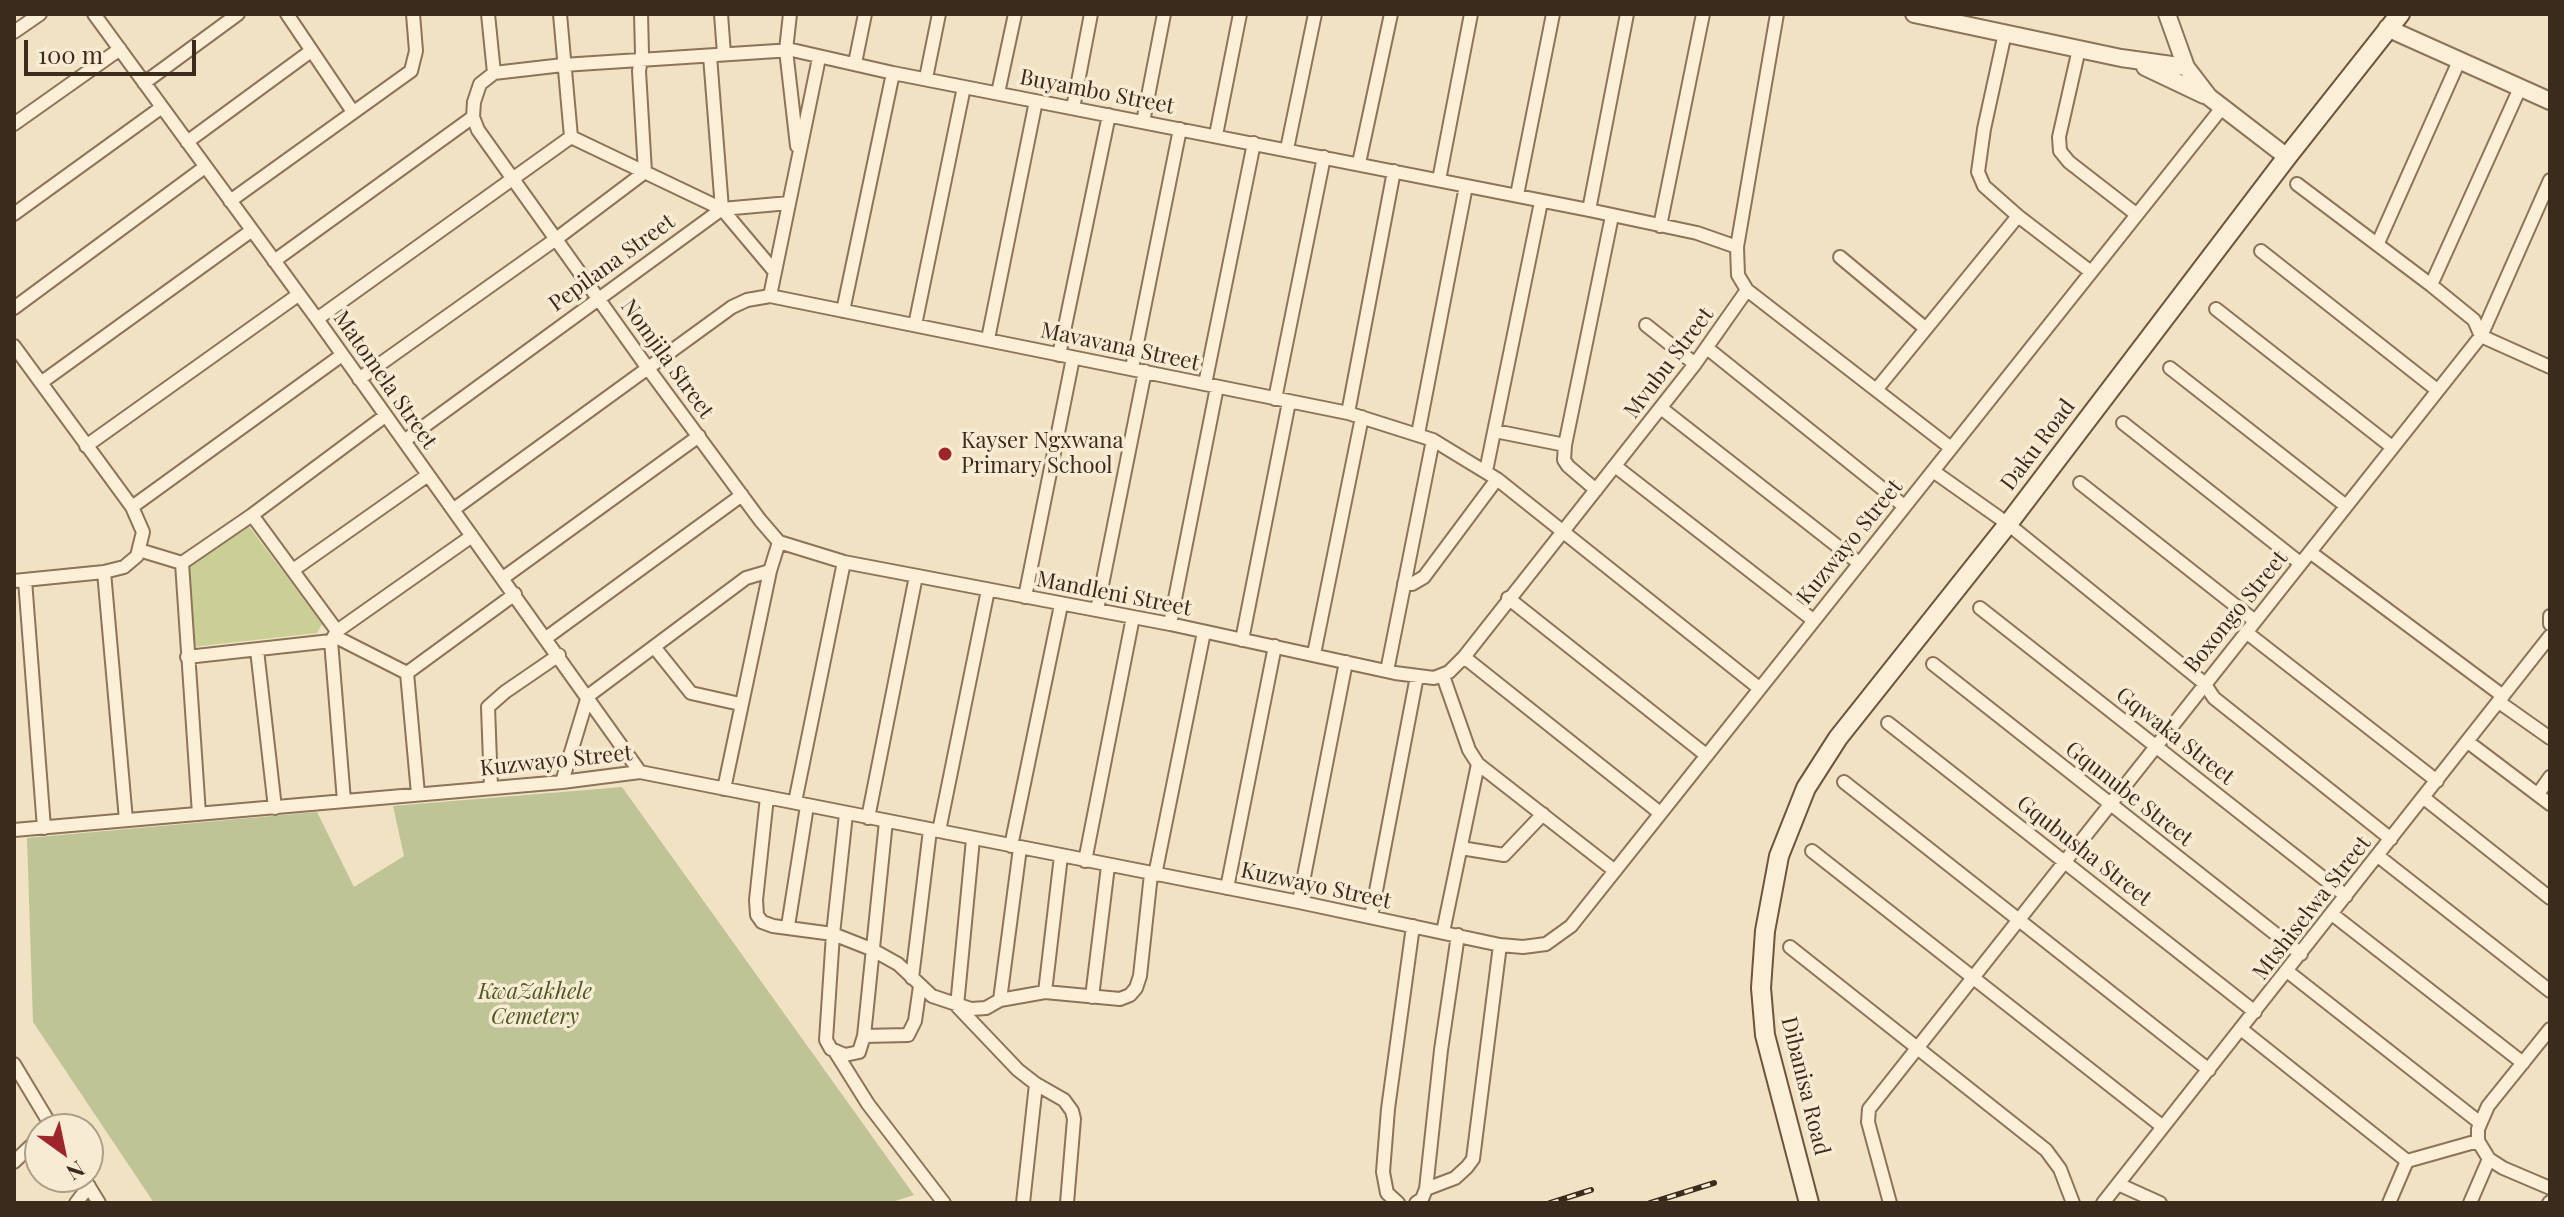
<!DOCTYPE html>
<html>
<head>
<meta charset="utf-8">
<style>
	body { margin:0 }
	#map { position:relative; width:2564px; height:1217px; overflow:hidden; background:#f0e2c3; font-family:"Playfair Display",serif }
	canvas { display:block }
	.frame { position:absolute; inset:0; border:16px solid #3b2b1d; pointer-events:none }
	.north { position:absolute; left:24px; top:1113px; width:80px; height:80px; box-sizing:border-box; background:#f7ecd3; border:2px solid #ac9f8a; border-radius:50%; rotate:147deg; font-size:22px; font-weight:700; line-height:32px; text-align:center; color:#3b2b1d }
	.north::after { content:''; display:block; margin:auto; width:28px; height:36px; background:#9e2529; clip-path:polygon(50% 0,100% 100%,50% 72%,0 100%) }
	.scale { position:absolute; left:24px; top:40px; width:172px; height:36px; box-sizing:border-box; border:4px solid #3b2b1d; border-top:0; padding-left:10px; font-size:24px; line-height:28px; white-space:nowrap; color:#3b2b1d; -webkit-text-stroke:6px #f7ecd3; paint-order:stroke }
</style>
</head>
<body>
<div id="map">
<canvas width="2564" height="1217"></canvas>
<div class="frame"></div>
<div class="north">N</div>
<div class="scale">100 m</div>
</div>
<script>
const ctx = document.querySelector('canvas').getContext('2d');
ctx.lineJoin = 'round';
function fill(path, color) {
  ctx.fillStyle = color;
  ctx.fill(path, 'evenodd');
}
function toPath(rows) {
  const path = new Path2D();
  for (const r of rows) {
    path.moveTo(r[0], r[1]);
    for (let i = 2; i < r.length; i += 2) path.lineTo(r[i], r[i + 1]);
  }
  return path;
}
function trace(path, color, width, dash) {
  ctx.strokeStyle = color;
  ctx.lineWidth = width;
  ctx.lineCap = dash ? 'butt' : 'round';
  ctx.setLineDash(dash || []);
  ctx.stroke(path);
}
function label(font, color, halo, rows, align = 'center') {
  ctx.font = font + ' "Playfair Display",serif';
  ctx.lineWidth = 7;
  ctx.setLineDash([]);
  ctx.textBaseline = 'middle';
  ctx.strokeStyle = halo;
  ctx.fillStyle = color;
  for (const [text, x, y, turn = 0] of rows) {
    ctx.save();
    ctx.translate(x, y);
    ctx.rotate((+turn || 0) * Math.PI / 180);
    ctx.textAlign = isNaN(turn) ? turn : align;
    if (halo) ctx.strokeText(text, 0, 0);
    ctx.fillText(text, 0, 0);
    ctx.restore();
  }
}
fill(toPath([
	[248,525,322,624,317,633,192,647,188,565]
]), '#cacf96');
fill(toPath([
	[622,787,914,1195,889,1203,154,1203,33,1022,27,838,317,812,354,887,404,856,393,806]
]), '#bfc496');
const minor = toPath([
	[94,14,317,319,640,772],
	[287,14,353,112],
	[488,14,494,73],
	[560,14,571,137],
	[721,14,724,54],
	[790,14,786,50,797,146],
	[14,32,40,14],
	[2005,33,1984,129,1978,172,1984,186,2018,216],
	[2079,49,2059,137,2060,151,2069,162,2136,214],
	[855,63,865,14],
	[926,78,939,14],
	[144,83,238,14],
	[998,93,1015,14],
	[1073,108,1091,14],
	[1143,122,1164,14],
	[14,124,120,49],
	[1216,135,1240,14],
	[571,137,722,209,775,272],
	[187,142,311,51],
	[1287,149,1315,14],
	[1359,163,1391,14],
	[1439,180,1471,14],
	[2297,184,2431,285,2474,320,2481,336,2550,367],
	[1517,195,1553,14],
	[230,201,411,71,416,51,413,14],
	[722,209,789,203],
	[1589,210,1627,14],
	[14,214,162,107],
	[1660,226,1703,14],
	[2378,243,2459,61],
	[1737,247,1697,233,1589,210,893,73,792,50,563,65,494,73,480,84,474,102,473,117,478,130,647,367,760,520,779,542,844,562,1170,624,1395,673,1434,678,1449,672,1464,657,1695,364,1747,290,1738,275,1737,247,1777,14],
	[2261,251,2437,390],
	[1840,257,1925,328],
	[274,261,473,117],
	[2431,285,2520,88],
	[1747,290,1951,448],
	[770,296,819,58],
	[14,308,205,167],
	[2216,309,2392,447],
	[843,311,893,73],
	[317,319,571,137],
	[915,325,964,87],
	[1646,325,1695,364],
	[988,339,1036,101],
	[14,346,132,507,143,532,137,556,124,567,104,572,14,581],
	[1707,348,1904,506],
	[1059,355,1109,115],
	[1132,368,1180,129],
	[2170,368,2346,506],
	[359,379,556,239,645,172,639,71,642,53,641,14],
	[42,382,251,231],
	[1205,384,1254,143],
	[1876,390,2018,216,2091,272],
	[1275,399,1324,157],
	[1661,408,1859,563],
	[1348,413,1394,171],
	[2123,423,2300,563],
	[1495,431,1565,445,1612,216],
	[1418,434,1466,186],
	[404,441,722,209,710,56],
	[1565,445,1564,460,1568,466,1596,490],
	[86,446,298,295],
	[1615,466,1813,620],
	[1486,471,1541,202],
	[1933,471,2008,524,2204,683,2214,698,2391,839],
	[2080,483,2255,621],
	[132,507,342,355],
	[454,509,732,307,747,300,770,296,1348,413,1433,440,1497,479,1759,688],
	[252,515,337,631],
	[139,550,182,563],
	[2310,552,2503,696],
	[182,563,199,814],
	[182,563,252,515,385,416],
	[293,570,428,475],
	[104,572,126,820],
	[503,578,699,436],
	[25,580,44,828],
	[1404,584,1412,584,1424,577,1497,479],
	[1025,597,1073,358],
	[1508,598,1706,755],
	[1980,608,2346,896],
	[1097,610,1145,371],
	[2550,616,2550,624],
	[1170,624,1217,387],
	[2246,632,2437,781],
	[334,636,407,673],
	[546,638,742,495],
	[1242,640,1289,402],
	[655,648,691,693,740,704],
	[257,650,275,808],
	[1314,654,1362,417],
	[187,657,331,641],
	[1464,657,1660,813],
	[1933,664,2301,954],
	[1387,671,1433,440],
	[407,673,515,594],
	[407,673,418,794],
	[1443,676,1469,750,1478,764,1443,932],
	[2499,702,2550,738],
	[1888,723,2255,1012],
	[2468,742,2550,804],
	[1478,764,1615,871],
	[562,782,588,696,746,578,770,571],
	[1844,782,2209,1070],
	[491,788,488,707,505,692,559,655],
	[724,789,770,571,779,542],
	[2538,794,2550,777],
	[767,797,756,900,757,915,762,922,773,926,833,934,871,949,898,964,932,996,971,1009,986,1008,1000,1000,1045,992,1120,999,1130,995,1136,988,1140,976,1151,874],
	[2424,798,2550,898],
	[344,801,331,641,337,631,472,536],
	[795,802,844,562],
	[846,814,833,934,826,1040,831,1049,845,1055,859,1052,864,1036,886,821],
	[868,818,916,576],
	[14,830,562,782,640,772,1299,902,1500,945,1523,947,1546,944,1571,926,2221,109],
	[939,831,988,590],
	[973,839,957,1006,1018,1070,1036,1084,1064,1100,1072,1111,1074,1119,1067,1203],
	[1011,846,1061,605],
	[1461,848,1504,855,1543,814],
	[1812,851,2163,1127],
	[2378,856,2550,991],
	[1085,861,1133,617],
	[1155,875,1204,632],
	[1227,888,1275,646],
	[1299,902,1346,662],
	[2332,914,2523,1063],
	[1371,917,1417,676],
	[788,926,807,806],
	[1790,947,2046,1150,2060,1169,2073,1203],
	[2287,971,2479,1122],
	[912,978,930,830],
	[1045,992,1061,856],
	[1092,997,1108,866],
	[1000,1000,1020,848],
	[2241,1029,2407,1161,2389,1203],
	[2550,1029,2488,1106,2478,1129,2478,1141,2489,1159,2503,1168,2550,1188],
	[864,1036,908,1035,915,1021,920,986],
	[836,1053,868,1104,944,1203],
	[14,1064,53,1129],
	[2407,1161,2478,1141],
	[14,1162,40,1137],
	[83,1177,99,1203],
	[2118,1184,2160,1203],
	[1426,1189,1455,1178,1467,1167,1473,1159,1500,945],
	[76,1203,89,1186],
	[1023,1203,1036,1084],
	[1398,1203,1387,1193,1383,1172,1388,1109,1413,926],
	[1416,1203,1422,1199,1426,1189,1441,1050,1458,935],
	[1890,1203,1868,1122,1869,1109,2481,336,2550,180],
	[2103,1203,2550,636],
	[2470,1203,2489,1159],
	[2549,1203,2550,1202]
]);
const tertiary = toPath([
	[1914,14,2121,58,2186,67],
	[2167,14,2186,67,2209,97,2287,157],
	[2387,28,2550,101],
	[2145,67,2204,95]
]);
const secondary = toPath([
	[1809,1203,1765,1035,1761,988,1765,931,1779,856,1806,788,1838,738,2008,524,2287,157,2400,14]
]);
trace(minor, '#8c7359', 16);
trace(tertiary, '#8c7359', 20);
trace(secondary, '#6e543c', 22);
trace(minor, '#fbefd7', 12);
trace(tertiary, '#fbefd7', 16);
trace(secondary, '#fbefd7', 18);
const rail = toPath([
	[1550,1203,1591,1190],
	[1650,1203,1714,1183]
]);
trace(rail, '#3b2b1d', 6);
trace(rail, '#f7ecd3', 3, [9]);
for (const [x, y, r, color] of [
	[945,454,8,"#9e2529"]
]) {
  const dot = new Path2D();
  dot.arc(x, y, r, 0, 2 * Math.PI);
  ctx.fillStyle = color;
  ctx.fill(dot);
  trace(dot, '#f7ecd3', 3);
}
label('22px', '#3b2b1d', '#f7ecd3', [
	["Buyambo Street",1097,92,11],
	["Pepilana Street",612,263,-36],
	["Mavavana Street",1120,347,12],
	["Nomjila Street",667,359,54],
	["Mvubu Street",1669,363,-53],
	["Matomela Street",385,380,55],
	["Daku Road",2038,445,-53],
	["Kuzwayo Street",1850,542,-51],
	["Mandleni Street",1114,594,11],
	["Boxongo Street",2236,612,-51],
	["Gqwaka Street",2175,736,38],
	["Kuzwayo Street",556,761,-6],
	["Gqunube Street",2129,794,38],
	["Gqubusha Street",2084,851,38],
	["Kuzwayo Street",1316,886,12],
	["Mtshiselwa Street",2312,908,-52],
	["Dibanisa Road",1805,1086,76]
]);
label('22px', '#3b2b1d', '#f7ecd3', [
	["Kayser Ngxwana",961,441],
	["Primary School",961,466]
], 'left');
label('italic 22px', '#4c5823', '#f7ecd3', [
	["KwaZakhele",535,992],
	["Cemetery",535,1017]
]);
</script>
</body>
</html>
